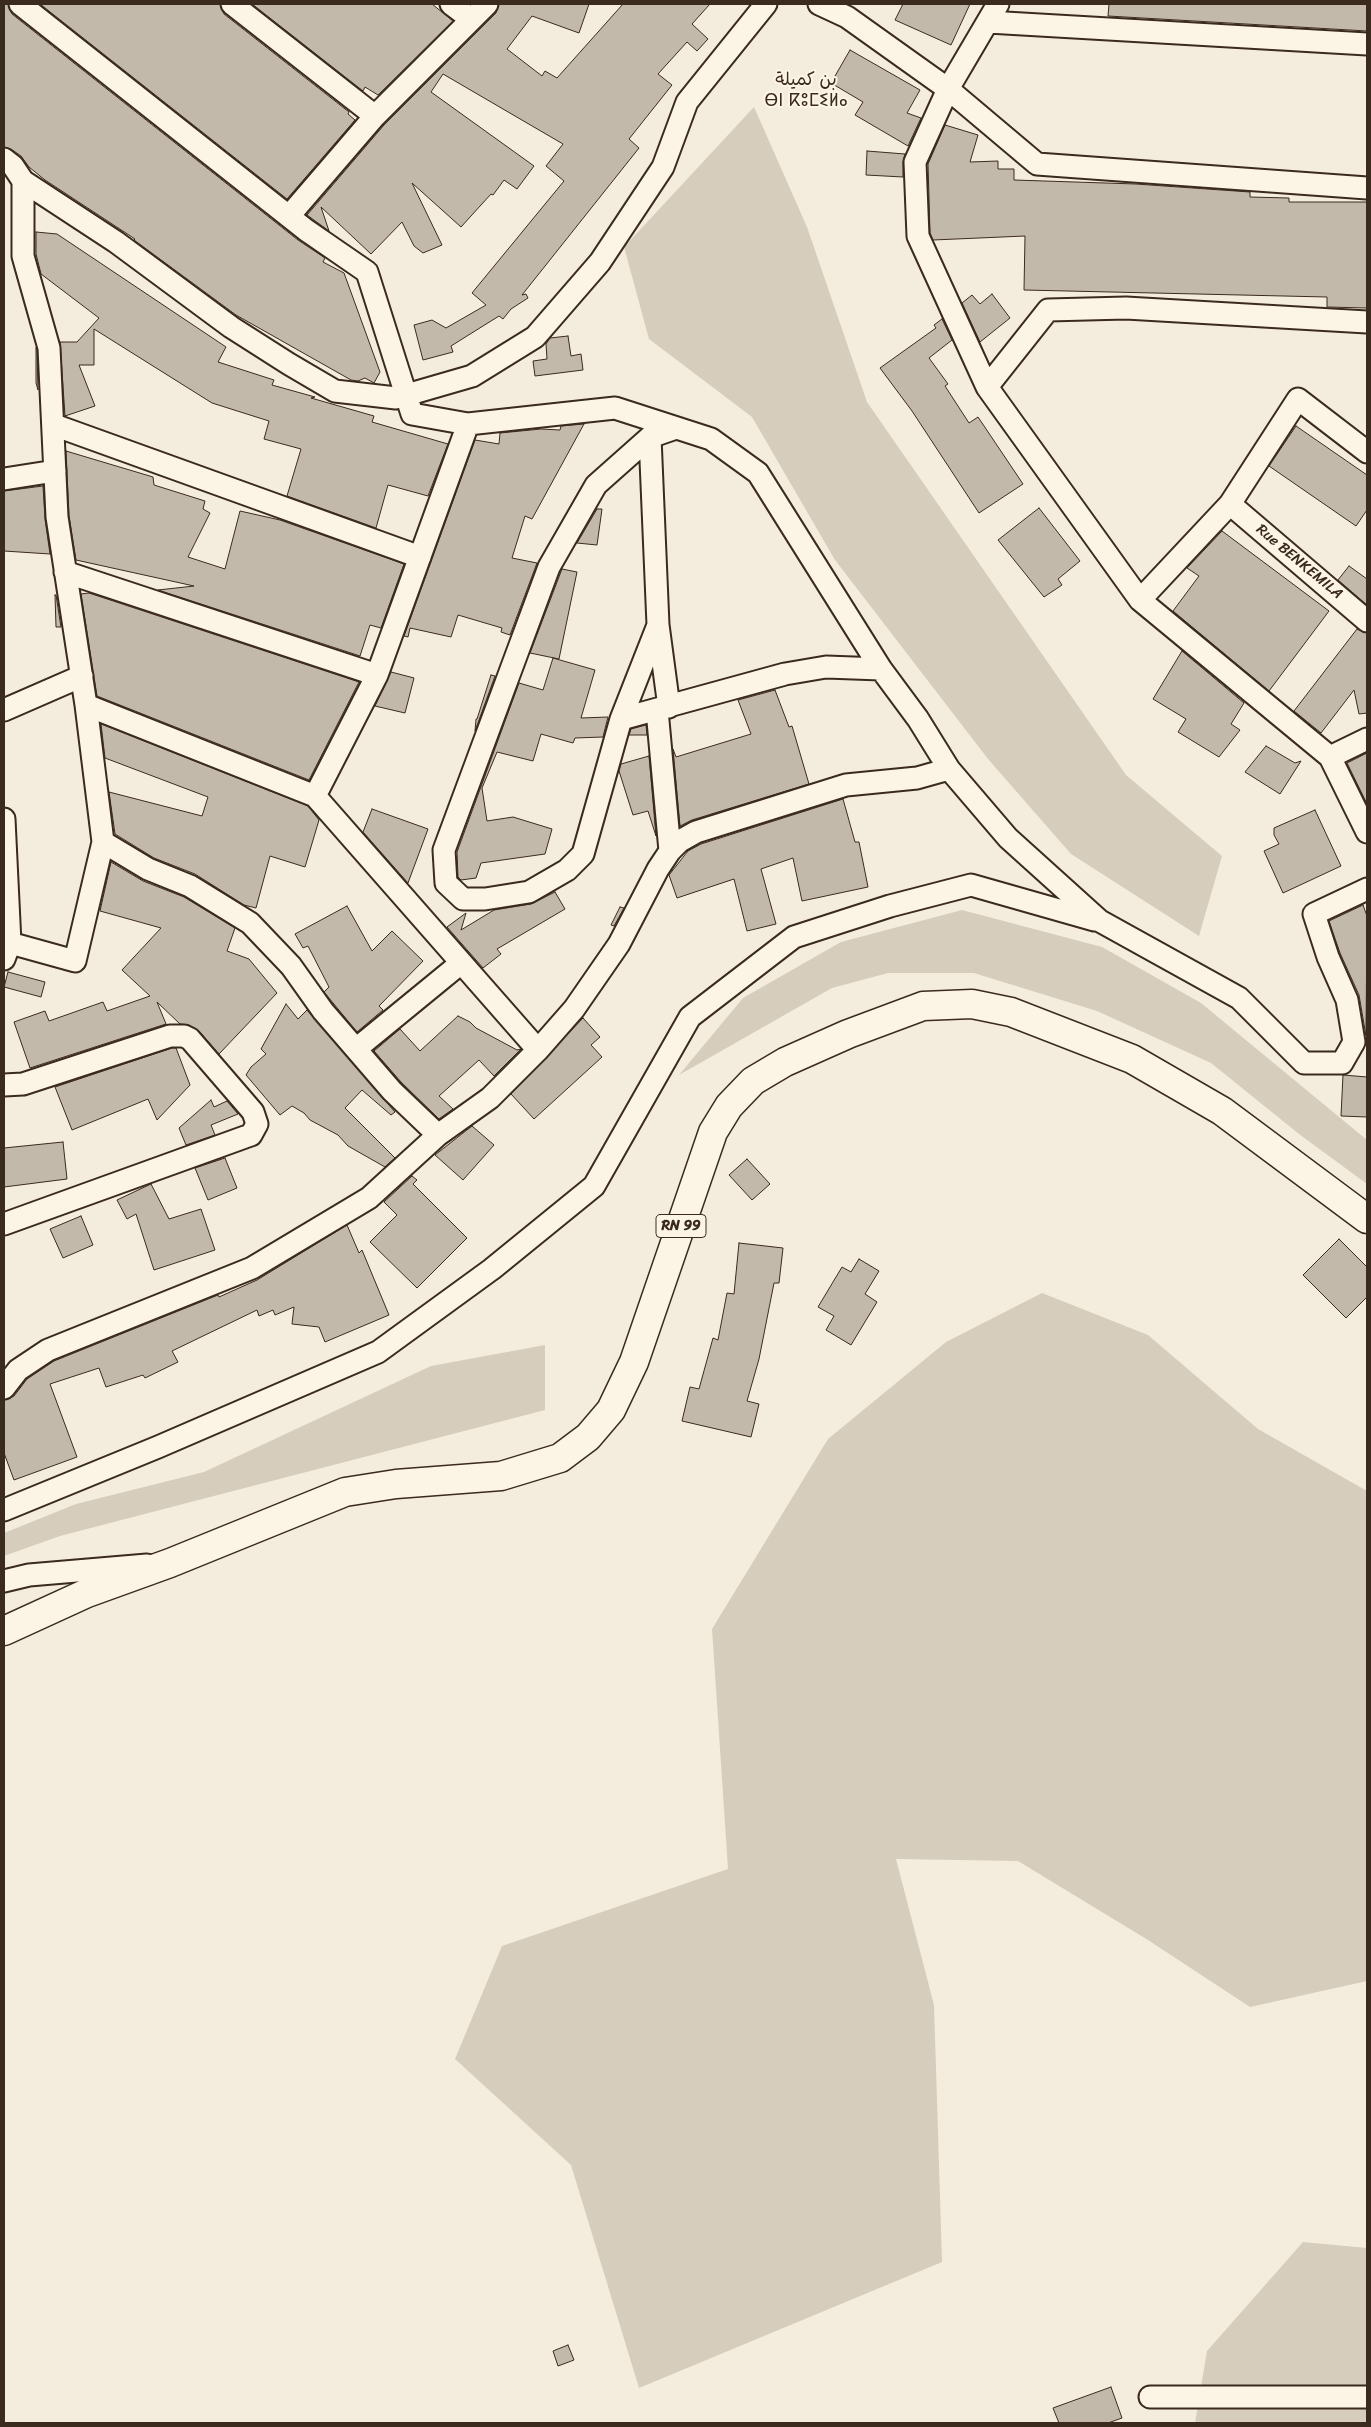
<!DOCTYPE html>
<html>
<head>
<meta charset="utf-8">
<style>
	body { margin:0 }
	#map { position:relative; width:1371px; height:2427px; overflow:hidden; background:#f4eddd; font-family:Sriracha,sans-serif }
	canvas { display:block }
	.frame { position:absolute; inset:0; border:5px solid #3b2a1e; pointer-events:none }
</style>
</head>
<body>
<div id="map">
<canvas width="1371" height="2427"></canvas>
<div class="frame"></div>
</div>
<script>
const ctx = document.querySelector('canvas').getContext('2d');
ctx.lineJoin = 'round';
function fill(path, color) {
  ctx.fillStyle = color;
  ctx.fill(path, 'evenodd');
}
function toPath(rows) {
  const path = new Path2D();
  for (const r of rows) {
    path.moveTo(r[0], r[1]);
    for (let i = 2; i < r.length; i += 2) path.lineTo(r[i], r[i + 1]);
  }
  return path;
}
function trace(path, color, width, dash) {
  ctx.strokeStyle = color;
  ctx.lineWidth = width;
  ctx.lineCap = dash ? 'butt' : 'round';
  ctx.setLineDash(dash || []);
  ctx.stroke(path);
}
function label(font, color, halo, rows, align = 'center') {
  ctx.font = font + ' Sriracha,"Playpen Sans Arabic","Noto Sans Tifinagh",sans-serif';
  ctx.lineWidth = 4;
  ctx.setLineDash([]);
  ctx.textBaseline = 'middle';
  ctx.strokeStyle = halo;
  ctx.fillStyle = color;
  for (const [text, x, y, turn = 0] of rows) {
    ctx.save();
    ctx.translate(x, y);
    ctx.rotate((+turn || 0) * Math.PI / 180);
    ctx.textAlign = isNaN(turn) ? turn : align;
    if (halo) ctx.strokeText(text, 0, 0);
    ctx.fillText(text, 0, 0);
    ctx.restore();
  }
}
fill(toPath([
	[754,107,807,227,867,402,1126,775,1222,856,1199,936,1071,854,988,759,835,560,752,417,649,339,624,247],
	[962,910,1102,947,1201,1003,1367,1140,1367,1184,1299,1134,1211,1063,1097,1011,974,973,888,973,832,988,679,1075,743,998,841,942],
	[1042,1293,1148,1335,1258,1429,1367,1491,1367,1981,1250,2007,1148,1940,1018,1861,896,1859,934,2005,942,2262,639,2388,571,2165,455,2059,502,1946,728,1869,712,1629,828,1439,946,1342],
	[545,1345,545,1410,60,1536,4,1556,4,1533,76,1504,204,1472,431,1366],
	[1303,2242,1367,2248,1367,2423,1195,2423,1207,2351]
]), '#d6cdbd');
const building = toPath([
	[4,4,8,4,12,14,298,240,325,258,323,262,344,273,380,372,374,383,365,378,358,381,351,380,236,315,134,240,135,239,45,180,29,167,21,156,11,149,4,147,4,4],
	[40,4,220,4,224,14,349,112,348,114,355,120,287,199,40,4],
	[252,4,432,4,453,21,378,95,365,87,363,91,252,4],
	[499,4,589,4,579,33,532,16,507,49,542,76,545,71,557,78,623,4,710,4,692,24,708,39,697,51,687,42,658,74,672,85,629,139,639,148,522,295,526,294,528,298,511,309,503,319,499,316,451,346,453,352,423,360,414,325,432,320,446,328,486,305,472,293,564,181,546,166,563,144,443,74,431,92,534,166,517,189,504,180,493,195,491,194,461,227,412,183,442,245,423,253,414,246,402,222,371,254,321,207,329,231,307,215,384,125,496,13,499,4],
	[903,4,970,4,951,45,895,20,903,4],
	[1109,4,1367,4,1367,31,1108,16,1109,4],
	[850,50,920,90,907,113,921,118,908,146,855,115,863,102,831,83,850,50],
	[945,125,978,135,970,162,998,161,998,169,1014,169,1014,180,1136,184,1250,192,1250,197,1289,198,1289,202,1367,202,1367,308,1327,307,1327,297,1024,290,1025,236,933,240,930,233,928,164,945,125],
	[867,151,905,154,903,162,903,177,866,175,867,151],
	[36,232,57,234,226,347,218,362,274,380,272,385,315,397,311,398,374,416,372,422,448,444,428,496,388,485,376,528,287,496,301,449,264,439,269,421,212,403,94,329,94,365,79,365,95,406,65,416,60,342,77,342,99,318,41,274,36,254,36,232],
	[992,294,1010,318,980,342,962,303,972,295,980,304,992,294],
	[942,319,952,340,929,358,948,384,945,386,969,423,978,417,1023,484,979,513,912,411,880,368,936,328,934,325,942,319],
	[568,336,571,356,581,354,583,370,535,376,533,361,547,359,546,344,550,338,568,336],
	[36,348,37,350,38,390,36,383,36,348],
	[584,424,532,519,525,516,512,558,537,563,510,635,501,632,502,628,458,615,451,637,410,628,408,637,404,636,475,440,499,444,500,433,541,429,560,430,561,426,584,424],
	[1296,426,1367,475,1367,510,1356,526,1269,466,1296,426],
	[66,451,153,477,154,485,205,501,203,509,210,513,188,557,225,569,240,511,280,520,404,564,381,628,370,625,360,656,158,590,194,586,76,560,69,516,66,451],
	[43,486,45,519,50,554,4,551,4,491,43,486],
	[1039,508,1080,561,1058,579,1062,585,1044,597,998,540,1039,508],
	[597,509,602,509,597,545,577,543,597,509],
	[1222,531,1329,611,1269,691,1173,611,1199,576,1187,568,1222,531],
	[1349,566,1367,579,1367,605,1338,580,1349,566],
	[562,569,577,572,559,659,530,653,562,569],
	[89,593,359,682,309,780,97,696,81,594,89,593],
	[55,595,56,595,61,627,56,627,55,595],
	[1357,629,1367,633,1367,713,1359,714,1354,690,1321,733,1294,711,1357,629],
	[1182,651,1244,703,1231,724,1240,730,1219,757,1178,732,1186,719,1153,699,1182,651],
	[553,658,595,670,581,718,608,717,603,737,575,738,573,743,541,734,533,761,497,752,482,788,487,821,513,817,552,829,545,854,481,863,476,878,461,880,458,877,457,852,519,683,543,690,553,658],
	[391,672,414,678,405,713,375,706,391,672],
	[491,675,495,676,475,731,476,719,477,719,491,675],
	[775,690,789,727,792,726,809,784,692,820,680,826,673,749,676,757,751,734,738,700,775,690],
	[101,724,308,806,319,820,305,867,270,856,256,908,244,905,195,874,154,858,115,834,109,792,202,816,208,797,105,758,101,724],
	[646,725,647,735,629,735,631,729,646,725],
	[1266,746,1295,763,1301,761,1280,794,1245,772,1266,746],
	[1367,753,1367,804,1347,763,1367,753],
	[649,756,656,836,648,811,633,815,619,771,621,764,649,756],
	[843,799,855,842,859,842,868,887,802,901,793,858,761,869,776,924,747,931,734,879,677,898,669,875,688,851,701,844,843,799],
	[372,809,428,829,408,883,363,832,372,809],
	[1315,810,1341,866,1283,893,1264,851,1279,844,1274,835,1274,828,1315,810],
	[111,862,143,881,184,897,235,928,227,951,249,959,277,993,219,1054,199,1031,189,1025,180,1024,157,1002,166,1024,30,1068,14,1022,45,1011,49,1021,103,1002,107,1011,150,996,122,970,161,928,100,911,111,862],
	[555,892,565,909,497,949,501,954,483,968,447,927,466,913,461,930,494,910,531,904,555,892],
	[1363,905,1367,916,1366,1036,1359,995,1340,953,1329,921,1363,905],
	[347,906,372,951,392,931,423,961,379,1006,383,1010,357,1032,324,992,329,987,308,946,303,948,295,934,347,906],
	[620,907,624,908,614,926,611,925,620,907],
	[8,972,45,982,41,997,4,987,8,972],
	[286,1004,298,1019,307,1010,395,1112,391,1115,362,1090,345,1108,395,1158,385,1167,348,1146,338,1135,310,1120,304,1113,292,1106,280,1115,246,1075,251,1067,266,1054,261,1049,286,1004],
	[458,1016,470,1022,476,1028,517,1050,521,1049,494,1076,479,1060,439,1096,453,1109,439,1119,401,1082,374,1051,400,1029,420,1051,458,1016],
	[583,1018,600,1037,591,1045,602,1057,534,1119,511,1094,583,1018],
	[172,1048,176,1048,190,1085,157,1120,148,1099,72,1130,55,1087,172,1048],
	[1343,1075,1367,1077,1367,1117,1341,1116,1343,1075],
	[211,1100,214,1107,227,1101,238,1114,211,1125,215,1135,186,1145,179,1128,211,1100],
	[472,1126,494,1145,463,1180,435,1155,472,1126],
	[63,1142,67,1179,4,1187,4,1148,63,1142],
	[225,1158,237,1188,208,1200,195,1168,225,1158],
	[747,1159,770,1184,752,1200,729,1175,747,1159],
	[412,1176,417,1180,413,1184,467,1238,417,1288,370,1242,397,1215,384,1202,412,1176],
	[151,1184,169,1219,201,1209,215,1250,154,1270,136,1214,127,1219,117,1200,151,1184],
	[81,1216,93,1245,63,1258,50,1229,81,1216],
	[347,1225,359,1253,362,1250,389,1315,325,1342,319,1327,292,1324,294,1307,275,1315,273,1310,259,1316,257,1310,172,1351,178,1362,145,1378,143,1375,106,1387,99,1368,50,1384,77,1457,14,1480,4,1453,4,1400,14,1396,27,1379,54,1361,218,1295,219,1297,257,1280,347,1225],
	[1339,1239,1367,1267,1367,1297,1346,1318,1303,1275,1339,1239],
	[739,1243,783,1248,779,1283,774,1283,759,1359,747,1401,759,1404,751,1437,682,1421,690,1387,699,1389,713,1338,718,1340,727,1293,734,1294,739,1243],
	[859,1259,879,1271,865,1294,877,1302,851,1345,826,1330,834,1316,818,1307,842,1267,851,1272,859,1259],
	[568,2345,574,2360,558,2366,553,2351,568,2345],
	[1111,2387,1122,2418,1108,2423,1059,2423,1053,2408,1111,2387]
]);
fill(building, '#c3b9aa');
trace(building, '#3b2a1e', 1);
const street = toPath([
	[20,4,306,230,367,272,412,414,468,424,615,408,711,439,758,473,881,669,918,719,949,769,1008,838,1100,921,1239,998,1304,1063,1342,1063,1354,1042,1347,1000,1328,957,1314,914,1367,889],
	[232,4,375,116],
	[451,4,471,19],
	[819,4,847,17,948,89,1037,164,1367,188],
	[988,22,1367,44],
	[4,159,13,166,23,181,116,242,231,327,289,364,335,391,396,398,472,376,535,337,600,262,663,167,687,102,766,4],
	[289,216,375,116,487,4],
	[1367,322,1126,308,1048,310,987,387,1140,600,1330,757,1367,832],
	[987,387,918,236,915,162,948,89,998,4],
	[54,425,420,557],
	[650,437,658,625,669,707],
	[4,479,55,471],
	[1230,504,1367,621],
	[65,572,377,675],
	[1140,600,1230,504,1298,399,1367,452],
	[658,625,621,719,583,854,567,870,529,892,485,899,463,899,446,883,444,850,549,567,596,485,650,437,676,428],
	[86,705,315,796,538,1050],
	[4,710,82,676],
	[657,710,670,851],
	[621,719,785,674,826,667,881,669],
	[1330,757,1367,739],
	[315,796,377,675,468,424],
	[4,819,10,943,4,959],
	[10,943,75,961,103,842,86,705,57,517,49,348,23,256,23,181],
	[356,1049,461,963],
	[4,1085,23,1084,170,1036,184,1036,190,1039,253,1112,257,1124,251,1135,245,1137,4,1224],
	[438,1135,490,1098,538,1050,574,1009,619,944,658,869,670,851,680,841,696,832,846,785,917,778,949,769],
	[4,1388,18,1370,48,1350,252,1268,369,1198,438,1135,392,1091,323,1011,291,966,250,923,190,886,148,869,103,842],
	[4,1510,158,1447,378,1352,492,1269,594,1186,690,1017,794,937,890,906,971,885,1094,920],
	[4,1581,29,1575,147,1565],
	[1150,2397,1367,2397]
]);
const primary = toPath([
	[4,1631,87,1593,170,1563,345,1492,396,1484,501,1476,560,1458,588,1437,611,1410,634,1362,713,1132,729,1106,753,1081,785,1062,848,1034,923,1006,972,1004,1011,1012,1132,1059,1222,1111,1367,1219]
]);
trace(street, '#3b2a1e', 25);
trace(primary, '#3b2a1e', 31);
trace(street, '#fcf5e5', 21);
trace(primary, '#fcf5e5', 28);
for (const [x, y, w] of [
	[681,1226,50]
]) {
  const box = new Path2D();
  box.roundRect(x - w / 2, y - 11.5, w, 23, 4);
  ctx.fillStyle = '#fcf5e5';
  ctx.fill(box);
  trace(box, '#3b2a1e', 1);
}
label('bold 14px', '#3b2a1e', null, [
	["RN 99",681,1226]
]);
label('15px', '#3b2a1e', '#fcf5e5', [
	["Rue BENKEMILA",1299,562,40]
]);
label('18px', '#3b2a1e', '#fcf5e5', [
	["بن كميلة",806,80],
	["ⴱⵏ ⴽⵓⵎⵉⵍⴰ",806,101]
]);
</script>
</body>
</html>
